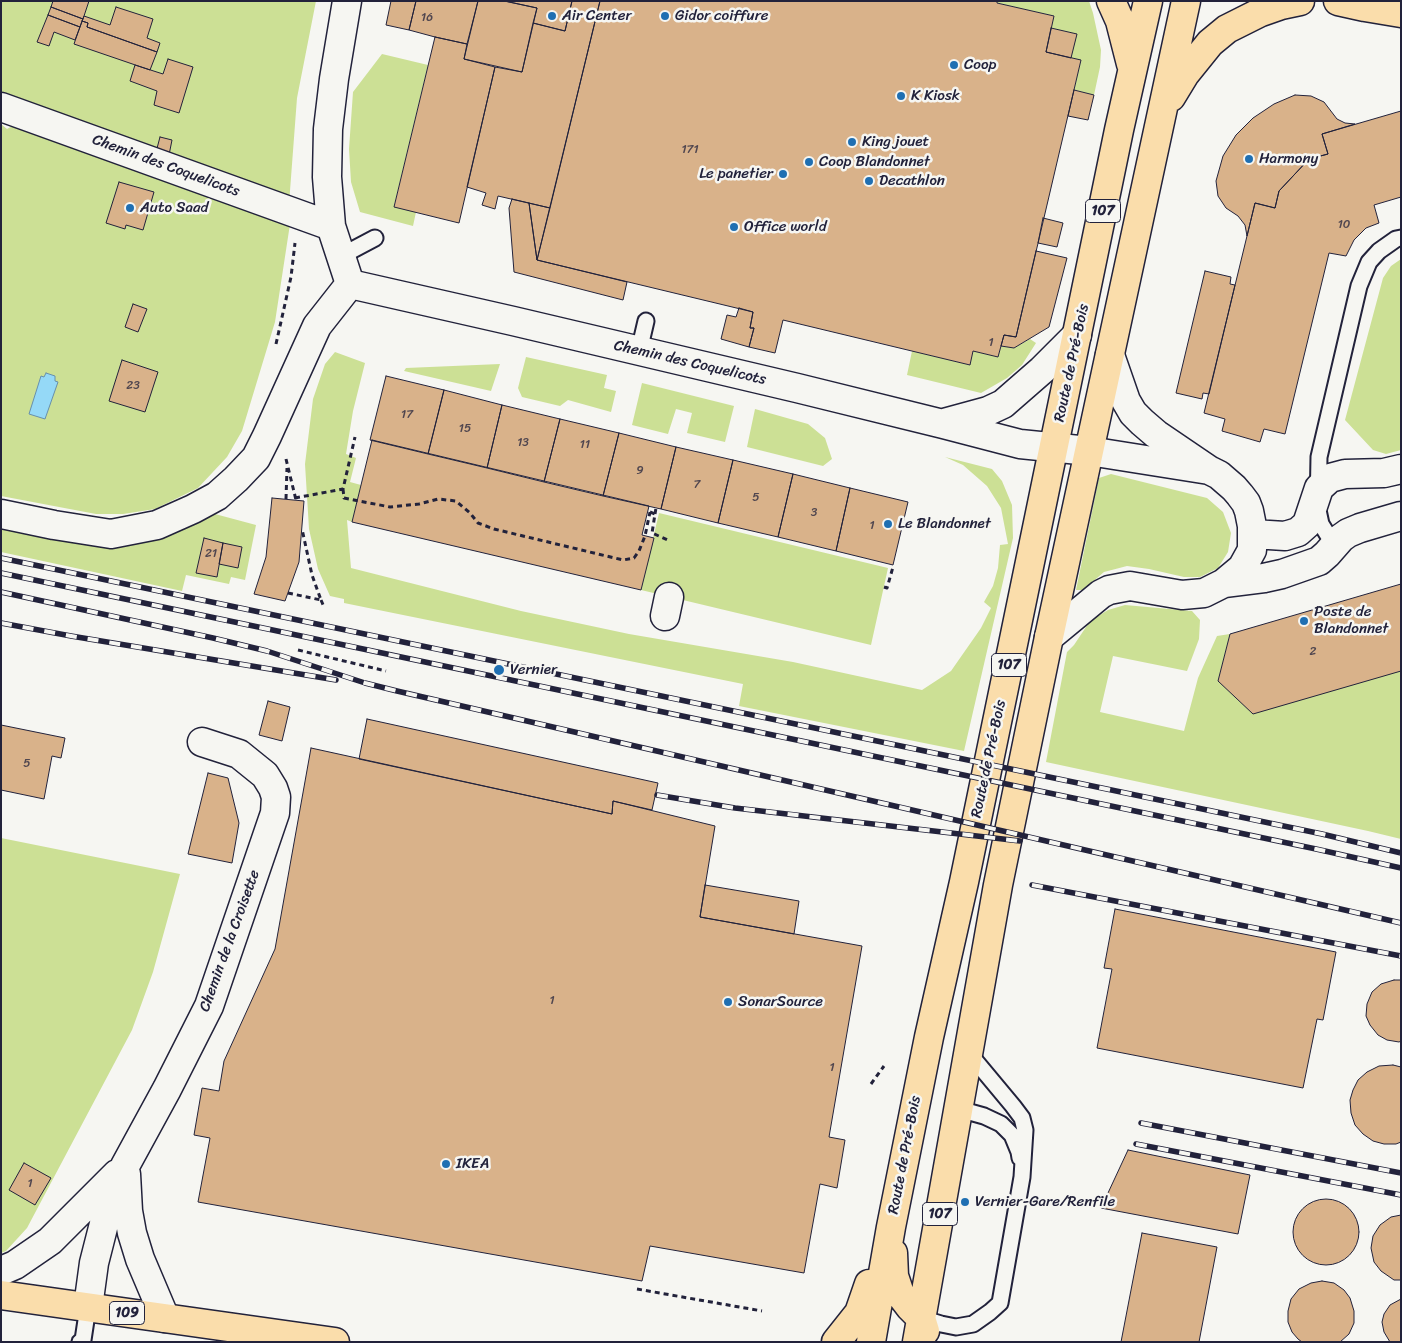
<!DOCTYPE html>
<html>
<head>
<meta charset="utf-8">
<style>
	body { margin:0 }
	#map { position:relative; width:1402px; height:1343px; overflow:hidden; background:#f6f6f2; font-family:Sriracha,sans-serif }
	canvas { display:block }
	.frame { position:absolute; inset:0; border:2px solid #22223b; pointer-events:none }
</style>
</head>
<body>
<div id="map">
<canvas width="1402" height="1343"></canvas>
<div class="frame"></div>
</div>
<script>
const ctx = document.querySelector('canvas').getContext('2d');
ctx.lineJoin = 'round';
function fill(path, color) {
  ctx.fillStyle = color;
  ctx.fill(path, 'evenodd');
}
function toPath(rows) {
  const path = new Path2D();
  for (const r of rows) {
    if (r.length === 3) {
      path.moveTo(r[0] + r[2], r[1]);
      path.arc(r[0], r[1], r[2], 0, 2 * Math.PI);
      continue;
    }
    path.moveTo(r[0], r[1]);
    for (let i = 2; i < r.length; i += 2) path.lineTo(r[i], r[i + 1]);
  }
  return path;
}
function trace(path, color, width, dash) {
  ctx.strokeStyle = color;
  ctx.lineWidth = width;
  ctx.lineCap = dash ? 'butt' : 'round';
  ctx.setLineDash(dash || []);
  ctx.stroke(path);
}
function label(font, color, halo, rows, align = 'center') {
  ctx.font = font + ' Sriracha,sans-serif';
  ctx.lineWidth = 5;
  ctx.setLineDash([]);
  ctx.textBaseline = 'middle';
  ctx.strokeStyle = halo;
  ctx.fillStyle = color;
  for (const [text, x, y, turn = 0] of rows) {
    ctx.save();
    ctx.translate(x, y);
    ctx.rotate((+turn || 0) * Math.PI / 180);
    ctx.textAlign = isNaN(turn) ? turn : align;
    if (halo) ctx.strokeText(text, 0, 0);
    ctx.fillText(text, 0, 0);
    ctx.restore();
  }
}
fill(toPath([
	[1,1,316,1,297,98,289,204,1,99],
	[997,1,1089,1,1093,13,1101,50,1100,67,1094,95,1074,90,1081,60,1071,58,1076,34,1051,28,1054,16,997,3],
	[382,54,428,65,394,206,416,212,413,226,360,212,351,182,349,149,353,92],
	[18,123,290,224,275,322,242,431,227,457,198,488,155,509,123,514,96,514,1,496,1,124,7,129],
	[1401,259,1401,450,1386,454,1373,450,1345,420,1383,278,1391,266],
	[1030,339,1036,343,1022,365,1007,378,981,393,907,375,912,351,970,365,973,351,998,357,1001,346,1014,348],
	[335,352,365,363,353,411,346,454,356,458,350,482,361,485,352,522,347,520,351,568,521,611,629,634,793,662,922,690,951,671,981,628,991,608,984,602,993,586,998,568,1000,545,1008,544,1001,508,987,486,963,465,945,457,992,469,1002,481,1012,505,1013,538,964,751,739,706,743,684,344,603,344,599,330,596,318,569,309,529,305,464,313,399,325,364],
	[526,357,607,375,604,388,616,391,611,412,568,400,560,406,522,397,518,388],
	[500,364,491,391,404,371,406,368],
	[642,383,734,406,725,442,687,433,692,413,676,409,668,434,632,425],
	[755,409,808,424,825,438,832,459,823,466,747,447],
	[1111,474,1207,498,1223,512,1231,533,1228,552,1218,568,1200,577,1184,577,1149,569,1127,566,1104,572,1083,590,1076,590,1099,478],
	[659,513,888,568,871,645,641,590],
	[215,514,256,525,245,580,231,577,229,584,186,575,182,591,1,552,1,523,116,548,153,538],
	[1125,605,1192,611,1200,620,1199,639,1187,671,1113,656,1100,712,1184,731,1198,678,1217,636,1230,634,1218,681,1401,671,1401,839,1368,831,1046,762,1067,652,1074,645,1090,621,1108,610],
	[1,838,180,874,153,972,132,1030,27,1228,6,1251,1,1253]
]), '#cce095');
const water = toPath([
	[46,373,55,376,55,381,58,382,45,419,29,414,41,376,44,377,46,373]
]);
fill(water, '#95d9f7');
trace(water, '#6790ac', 1);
const building = toPath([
	[53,1,89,1,83,19,51,7,53,1],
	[391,1,416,1,409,30,386,25,391,1],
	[416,1,478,1,467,44,435,37,409,30,416,1],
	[478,1,504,1,537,8,522,72,464,59,478,1],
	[505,1,572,1,565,31,533,23,537,8,505,1],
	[572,1,600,1,550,208,498,196,495,209,482,205,486,193,467,187,495,67,522,72,533,23,565,31,572,1],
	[600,1,997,1,997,3,1054,16,1046,52,1081,60,1016,337,1004,335,998,357,973,351,970,365,783,320,775,353,749,347,754,328,750,328,753,312,537,260,600,1],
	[51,7,83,19,80,27,48,15,51,7],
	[116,7,153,19,147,38,160,43,157,52,87,27,88,23,82,21,84,16,110,25,116,7],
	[48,15,80,27,75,40,54,32,49,46,37,42,48,15],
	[82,21,88,23,87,27,157,52,150,70,74,44,82,21],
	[1051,28,1077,34,1071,58,1046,52,1051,28],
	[435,37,467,44,464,59,495,67,459,223,394,207,435,37],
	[168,59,193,67,179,113,154,105,157,91,130,81,135,65,163,74,168,59],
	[1074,90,1094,95,1088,120,1068,116,1074,90],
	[1295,95,1311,96,1324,102,1337,119,1345,123,1355,124,1322,134,1328,154,1309,159,1279,191,1275,208,1255,203,1247,236,1245,225,1238,216,1226,208,1218,196,1216,181,1223,156,1236,135,1253,118,1274,104,1295,95],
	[1401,111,1401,197,1374,205,1379,223,1366,228,1354,240,1346,256,1329,253,1285,434,1264,429,1260,442,1222,431,1225,419,1204,413,1255,203,1275,208,1279,191,1309,159,1328,154,1322,134,1401,111],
	[160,137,172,140,168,160,155,156,160,137],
	[119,182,154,192,143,230,126,225,125,229,106,223,119,182],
	[512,199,529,203,537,260,627,282,623,300,514,272,509,208,512,199],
	[529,203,550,208,537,260,529,203],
	[1043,218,1063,223,1057,247,1038,243,1043,218],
	[1036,251,1067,258,1049,327,1014,348,1001,346,1004,335,1016,337,1036,251],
	[1205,271,1231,277,1230,284,1235,285,1209,394,1203,393,1202,399,1176,393,1205,271],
	[133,304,147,309,138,332,125,327,133,304],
	[739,308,753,312,750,328,754,328,749,347,721,339,727,315,736,317,739,308],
	[122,360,158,372,145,412,109,401,122,360],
	[386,376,444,390,428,454,370,440,386,376],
	[444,390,502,405,487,468,428,454,444,390],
	[502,405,560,419,544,482,487,468,502,405],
	[560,419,619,433,603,496,544,482,560,419],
	[619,433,676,447,661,509,603,496,619,433],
	[372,440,649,506,642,535,654,538,641,590,352,522,372,440],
	[676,447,733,460,718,523,661,509,676,447],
	[733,460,793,474,778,537,718,523,733,460],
	[793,474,850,488,836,551,778,537,793,474],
	[850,488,908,502,893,565,836,551,850,488],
	[272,498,304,501,299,562,285,601,254,594,266,557,272,498],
	[204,538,223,543,217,577,196,573,204,538],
	[223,543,242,547,238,568,219,564,223,543],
	[1401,584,1401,671,1253,714,1218,681,1230,634,1401,584],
	[268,701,290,707,282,741,259,735,268,701],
	[367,719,658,783,652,810,613,801,612,814,359,759,367,719],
	[1,725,65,738,61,758,52,756,44,799,1,790,1,725],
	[311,748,612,814,613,801,715,826,700,917,862,946,829,1137,845,1140,837,1188,820,1184,804,1273,650,1246,642,1281,198,1202,210,1138,194,1135,202,1088,219,1091,224,1061,275,949,311,748],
	[208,773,228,778,239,823,232,863,188,854,208,773],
	[705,885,799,901,794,934,700,917,705,885],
	[1115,909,1336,952,1323,1020,1317,1019,1303,1088,1097,1048,1112,969,1104,968,1115,909],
	[1394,980,1401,980,1401,1041,1399,1042,1387,1040,1378,1035,1370,1025,1366,1016,1367,1004,1372,992,1381,984,1394,980],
	[1393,1065,1401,1067,1401,1142,1396,1144,1384,1144,1373,1141,1363,1134,1355,1125,1351,1113,1350,1100,1353,1090,1358,1080,1367,1072,1379,1066,1393,1065],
	[1128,1150,1250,1175,1238,1234,1101,1208,1128,1150],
	[24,1163,51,1178,35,1205,9,1190,24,1163],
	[1326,1232,33],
	[1401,1215,1401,1280,1394,1280,1381,1271,1374,1262,1371,1248,1373,1236,1380,1225,1391,1217,1401,1215],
	[1142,1233,1217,1247,1199,1342,1121,1342,1142,1233],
	[1322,1281,1334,1283,1344,1290,1350,1298,1354,1311,1354,1323,1349,1334,1340,1342,1302,1342,1298,1339,1292,1332,1288,1322,1288,1311,1291,1299,1299,1289,1311,1283,1322,1281],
	[1401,1299,1401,1342,1390,1342,1384,1332,1382,1322,1384,1314,1390,1305,1401,1299]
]);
fill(building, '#d9b28a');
trace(building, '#22223b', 1);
const lane = toPath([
	[341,256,375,238],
	[639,351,646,321],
	[1337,543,1329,537,1321,524,1318,510,1319,457,1359,286,1369,262,1379,251,1396,239,1401,238],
	[959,1109,984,1116,1001,1124,1012,1135,1019,1152,1020,1158],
	[921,1318,941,1324,956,1327,973,1324,990,1312,1000,1303,1022,1177,1025,1130,1022,1118,1013,1106,968,1052],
	[80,1342,83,1340,88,1307]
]);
const street = toPath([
	[347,1,334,79,328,129,327,177,331,226,350,284],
	[1,107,331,226],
	[350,284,513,321,797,388,943,424,1020,444,1089,451,1209,470],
	[944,423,988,411,1003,404,1042,370,1077,335],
	[1,514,54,525,111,534,157,525,193,509,217,496,236,479,256,458,267,436,317,326,350,284],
	[1253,534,1285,536,1298,532,1307,524,1319,488,1330,478,1345,474,1384,473,1401,469],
	[1224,583,1264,578,1282,574,1319,561,1327,554,1341,538,1348,533,1360,528,1401,516],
	[665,616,669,597],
	[1049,637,1101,594,1109,590,1130,586,1182,595,1204,593,1224,583,1242,568,1252,550,1252,526,1249,511,1246,503,1240,495,1234,488,1219,475,1209,470,1156,434,1142,422,1133,413,1126,401,1110,355],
	[126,1174,128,1211,132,1233,140,1259,165,1318],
	[1,1271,15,1265,50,1241,117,1174],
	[88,1307,94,1263,108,1208,125,1166,167,1089,209,1006,275,813,276,797,273,788,265,775,239,754,202,742]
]);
const primary = toPath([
	[1111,1,1120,21,1131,64],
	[1338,1,1365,7,1401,13],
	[1171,97,1185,74,1210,43,1227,29,1261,12,1281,5,1300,1],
	[893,1253,894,1276,900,1294,910,1307,921,1318,925,1331],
	[1,1295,335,1342],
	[836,1342,859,1313,869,1284],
	[871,1342,891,1227,929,1037,964,882,1119,130,1148,1],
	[917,1342,998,885,1049,637,1186,1]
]);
trace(lane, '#22223b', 19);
trace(street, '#22223b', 31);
trace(primary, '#22223b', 31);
trace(toPath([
	[276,344,291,277,295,243],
	[286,459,296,500],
	[343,489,344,498,390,507,419,504,438,499,456,501,470,513,478,523,494,529,623,560,634,558,639,551,645,536,650,512],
	[295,498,343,489,355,437],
	[286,499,287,468],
	[650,512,655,514,652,533,670,541],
	[655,514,656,508],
	[884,587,887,588,893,567],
	[288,593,321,600,312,575,302,529],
	[321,600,324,607],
	[298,650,386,671],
	[871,1084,884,1066],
	[637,1289,762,1311]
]), '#22223b', 3, [5, 4]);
trace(lane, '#f6f6f2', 15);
trace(street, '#f6f6f2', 28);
trace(primary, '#faddab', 28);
const rail = toPath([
	[1,558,1322,834,1401,853],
	[1,573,1316,849,1401,868],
	[1,592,213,638,267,651,365,683,397,691,1401,923],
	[1,623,71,636,336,680],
	[657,795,735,808,1020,841],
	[1032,885,1401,956],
	[1141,1123,1401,1173],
	[1136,1144,1401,1195]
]);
trace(rail, '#22223b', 5.5);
trace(rail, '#f6f6f2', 4, [11]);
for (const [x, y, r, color] of [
	[552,16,5,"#1f6fb2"],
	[665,16,5,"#1f6fb2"],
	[954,65,5,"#1f6fb2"],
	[901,96,5,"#1f6fb2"],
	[852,142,5,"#1f6fb2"],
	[1249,159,5,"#1f6fb2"],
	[809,162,5,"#1f6fb2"],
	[783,174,5,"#1f6fb2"],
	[869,181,5,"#1f6fb2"],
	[130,208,5,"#1f6fb2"],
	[734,227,5,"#1f6fb2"],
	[888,524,5,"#1f6fb2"],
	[1304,621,5,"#1f6fb2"],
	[499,670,6,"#1f6fb2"],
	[728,1002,5,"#1f6fb2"],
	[446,1164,5,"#1f6fb2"],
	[965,1202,5,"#1f6fb2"]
]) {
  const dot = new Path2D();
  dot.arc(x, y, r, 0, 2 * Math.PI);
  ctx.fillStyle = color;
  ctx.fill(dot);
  trace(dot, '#f6f6f2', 2);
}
label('12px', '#50464f', null, [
	["16",427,18],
	["171",690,150],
	["10",1344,225],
	["1",991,343],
	["23",133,386],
	["17",407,415],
	["15",465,429],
	["13",523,443],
	["11",585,445],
	["9",640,471],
	["7",697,485],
	["5",756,498],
	["3",814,513],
	["1",872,526],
	["21",211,554],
	["2",1313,652],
	["5",27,764],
	["1",552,1001],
	["1",832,1068],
	["1",30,1184]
]);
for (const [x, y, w] of [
	[1103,211,35],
	[1009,665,35],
	[940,1214,35],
	[127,1313,35]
]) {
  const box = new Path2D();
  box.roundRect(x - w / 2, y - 11.5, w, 23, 4);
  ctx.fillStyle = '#f6f6f2';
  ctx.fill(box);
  trace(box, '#22223b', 1);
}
label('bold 14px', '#22223b', null, [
	["107",1103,211],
	["107",1009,665],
	["107",940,1214],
	["109",127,1313]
]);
label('15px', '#22223b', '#f6f6f2', [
	["Air Center",562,16],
	["Gidor coiffure",675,16],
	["Coop",964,65],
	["K Kiosk",911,96],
	["King jouet",862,142],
	["Harmony",1259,159],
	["Coop Blandonnet",819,162],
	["Le panetier",773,174,"right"],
	["Decathlon",879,181],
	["Auto Saad",140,208],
	["Office world",744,227],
	["Le Blandonnet",898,524],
	["Poste de",1314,612],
	["Blandonnet",1314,629],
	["Vernier",510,670],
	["SonarSource",738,1002],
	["IKEA",456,1164],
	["Vernier-Gare/Renfile",975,1202]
], 'left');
label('15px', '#22223b', '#f6f6f2', [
	["Chemin des Coquelicots",166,166,20],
	["Chemin des Coquelicots",690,363,13],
	["Route de Pré-Bois",1072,363,-78],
	["Route de Pré-Bois",989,759,-78],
	["Chemin de la Croisette",230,941,-70],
	["Route de Pré-Bois",905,1155,-79]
]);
</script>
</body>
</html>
